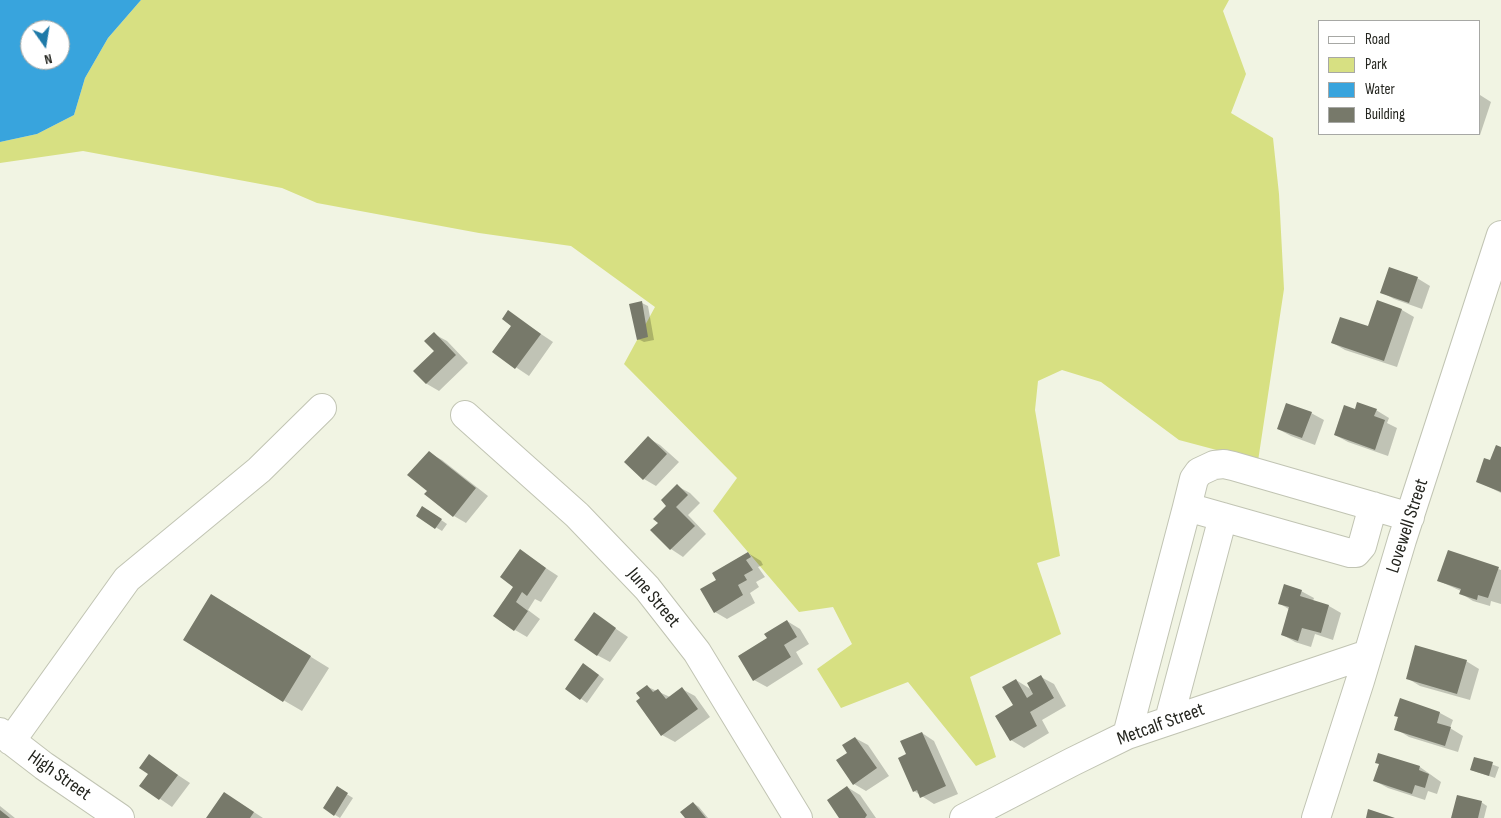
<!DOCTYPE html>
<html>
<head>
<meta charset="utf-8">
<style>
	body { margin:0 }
	#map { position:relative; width:1501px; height:818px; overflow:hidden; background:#f1f4e3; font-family:"Sofia Sans Condensed",sans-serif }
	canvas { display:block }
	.legend { position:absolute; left:1318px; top:20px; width:162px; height:115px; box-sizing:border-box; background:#fff; border:1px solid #a7a8a5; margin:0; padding:6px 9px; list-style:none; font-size:15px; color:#24251f }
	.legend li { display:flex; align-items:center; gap:10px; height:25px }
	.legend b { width:25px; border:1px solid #a7a8a5 }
	.north { position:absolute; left:20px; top:20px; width:50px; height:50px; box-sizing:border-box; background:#fff; border:1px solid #a7a8a5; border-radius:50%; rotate:167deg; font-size:14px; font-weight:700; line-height:20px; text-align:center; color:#24251f }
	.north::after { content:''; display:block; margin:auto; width:18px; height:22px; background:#1f7aa8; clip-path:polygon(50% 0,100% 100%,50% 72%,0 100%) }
</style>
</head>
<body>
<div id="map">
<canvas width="1501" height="818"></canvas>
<ul class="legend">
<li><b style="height:6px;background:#fff"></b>Road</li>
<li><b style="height:14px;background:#d7e082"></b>Park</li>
<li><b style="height:14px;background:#38a4dd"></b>Water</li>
<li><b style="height:14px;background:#77796a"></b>Building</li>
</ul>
<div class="north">N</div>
</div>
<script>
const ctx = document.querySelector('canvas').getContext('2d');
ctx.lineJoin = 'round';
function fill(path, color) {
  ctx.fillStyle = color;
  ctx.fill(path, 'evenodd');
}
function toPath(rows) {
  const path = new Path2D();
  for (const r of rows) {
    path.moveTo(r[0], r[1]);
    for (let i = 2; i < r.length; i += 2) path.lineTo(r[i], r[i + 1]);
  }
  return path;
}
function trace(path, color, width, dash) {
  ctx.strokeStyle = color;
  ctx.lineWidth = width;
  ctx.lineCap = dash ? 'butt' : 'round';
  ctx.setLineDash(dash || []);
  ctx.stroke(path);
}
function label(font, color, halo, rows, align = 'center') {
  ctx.font = font + ' "Sofia Sans Condensed",sans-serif';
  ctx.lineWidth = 4;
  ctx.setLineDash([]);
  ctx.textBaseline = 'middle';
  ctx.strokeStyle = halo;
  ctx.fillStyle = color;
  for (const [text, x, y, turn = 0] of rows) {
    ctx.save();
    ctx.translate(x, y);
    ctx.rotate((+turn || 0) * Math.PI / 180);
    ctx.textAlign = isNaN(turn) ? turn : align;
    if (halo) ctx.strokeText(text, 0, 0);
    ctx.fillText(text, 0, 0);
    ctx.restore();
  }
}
fill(toPath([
	[141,0,1229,0,1223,11,1246,74,1231,113,1273,138,1279,194,1284,289,1258,461,1179,440,1101,382,1062,370,1038,381,1035,410,1060,556,1037,563,1061,634,970,677,996,757,976,766,908,682,841,708,817,669,852,644,833,607,799,612,713,511,737,478,624,364,655,307,571,246,479,233,317,203,282,188,83,151,0,163,0,142,37,134,74,115,85,78,108,38]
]), '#d7e082');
fill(toPath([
	[0,0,141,0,108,38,85,78,74,115,37,134,0,142],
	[30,30,60,30,60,60,30,60]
]), '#38a4dd');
fill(toPath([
	[1480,95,1491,102,1480,135,1477,134,1480,134],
	[1390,269,1417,278,1430,286,1422,309,1394,299,1381,292],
	[1377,302,1402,310,1414,317,1397,367,1345,350,1333,343,1369,327],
	[642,303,648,306,654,340,644,342,638,339],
	[508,312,553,342,529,376,493,352,512,325],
	[434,334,447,341,468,363,439,391,427,384,415,371,435,351],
	[1356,410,1376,410,1389,418,1387,423,1397,428,1388,456,1348,442,1335,435],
	[1311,413,1324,420,1315,445,1291,436,1278,429],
	[648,438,660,445,679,462,656,486,644,479],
	[1501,449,1501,493,1477,481],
	[429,453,442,460,488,496,466,523,454,516,426,494,429,490],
	[677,486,690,493,700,503,688,515,706,534,683,557,671,549,659,523],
	[428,511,447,524,442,531,417,516],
	[520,551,558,576,541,602,535,599,528,610,540,619,527,637,515,630,515,587],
	[1449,551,1501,570,1501,604,1491,601,1490,606,1473,601,1460,593,1461,591,1439,581],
	[748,553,761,561,763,565,758,567,765,577,756,582,759,587,750,593,755,603,727,619,715,612],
	[1301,591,1314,598,1313,601,1329,606,1341,613,1333,640,1315,634,1311,647,1295,642,1283,635,1290,610,1279,603],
	[230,607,329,668,302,711,283,700],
	[594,614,628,637,610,662,597,655],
	[787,621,800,629,809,644,796,652,803,664,767,687,754,680,769,639],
	[1466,661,1479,669,1470,700,1420,686,1407,678],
	[590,668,604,679,587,703,566,688],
	[1041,677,1054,684,1066,706,1042,720,1049,733,1024,748,1011,740,1016,680,1032,690],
	[648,687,670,697,682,689,695,696,710,717,675,742,662,735,638,702,642,699],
	[1401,700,1440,713,1453,720,1450,728,1463,736,1458,752,1409,737,1396,729],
	[922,733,934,741,958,794,934,804,914,791,908,755],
	[855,738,868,745,889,776,866,791,854,784],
	[149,756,190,783,172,807,141,786,150,774],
	[1475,758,1499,767,1495,778,1471,770],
	[1420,767,1441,782,1437,794,1428,791,1425,800,1388,788,1375,781],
	[847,787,860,795,876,818,841,818],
	[337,788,353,798,340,818,324,808],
	[237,801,263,818,207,818],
	[1481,802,1487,806,1484,818,1453,818],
	[693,803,699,807,708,818,686,818],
	[0,806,15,818,0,818]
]), '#0003');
fill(toPath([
	[1389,267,1418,277,1409,303,1380,293],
	[1377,300,1402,309,1384,361,1331,343,1340,317,1368,326],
	[642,301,648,337,637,340,629,304],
	[508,310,541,334,515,369,492,352,511,326,502,319],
	[434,332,456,355,426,384,413,371,434,351,424,341],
	[1357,402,1377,409,1374,416,1385,420,1375,450,1334,435,1344,405,1355,409],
	[1286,403,1312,412,1302,438,1277,429],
	[648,436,667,454,643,480,624,462],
	[1496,445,1501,447,1501,492,1476,482,1484,458,1490,460],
	[429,451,476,488,453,517,424,494,427,491,407,475],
	[677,484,688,495,676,507,695,526,670,550,650,530,658,523,653,519,666,506,661,500],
	[422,506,442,519,435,529,416,516],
	[520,549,546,568,527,596,522,592,516,602,528,611,514,631,493,616,513,587,500,577],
	[1448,550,1499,567,1488,598,1478,595,1477,600,1459,594,1461,589,1437,581],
	[748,552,751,557,746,560,753,570,744,575,747,580,738,585,743,595,714,613,700,589,716,580,712,573],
	[1284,584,1302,590,1300,596,1329,605,1321,633,1302,628,1298,641,1281,635,1289,607,1278,604],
	[211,594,311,656,283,702,183,640],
	[594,612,616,628,597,656,574,640],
	[787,620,797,637,784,645,791,657,753,681,738,656,767,638,764,634],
	[1415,645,1467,660,1457,694,1406,679],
	[583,663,599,675,580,700,565,689],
	[1041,675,1054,698,1030,712,1037,726,1010,741,995,716,1013,705,1002,687,1016,679,1027,698,1033,694,1027,683],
	[647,685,653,692,658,689,666,699,682,687,698,709,661,736,636,701,640,698,636,693],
	[1400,698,1440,712,1437,723,1451,727,1445,746,1394,730,1398,717,1394,716],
	[922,732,946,786,920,798,917,790,913,792,898,758,906,754,900,741],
	[855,737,877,768,853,785,836,760,847,753,842,745],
	[1378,753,1420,766,1419,770,1429,774,1425,788,1415,785,1412,794,1373,781,1379,764,1375,763],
	[149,754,178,775,159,800,139,786,148,774,139,768],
	[1474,757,1493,762,1489,776,1470,770],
	[337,786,348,793,334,816,323,808],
	[847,786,867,815,865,818,839,818,827,800],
	[224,792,254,812,250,818,206,818],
	[1457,795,1482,801,1478,818,1451,818],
	[693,802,706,818,685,818,680,812],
	[1368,809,1395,818,1366,818],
	[0,810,10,818,0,818]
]), '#77796a');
const minor = toPath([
	[465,415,577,515,647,588,697,652,798,818],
	[1187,507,1194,479,1199,472,1214,465,1224,464,1233,466,1410,517],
	[1169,720,1223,517],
	[0,732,44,766,120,818],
	[1127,735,1187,507,1350,553,1356,553,1362,546,1373,506],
	[11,741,127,579,259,470,322,408],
	[964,818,1072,762,1127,735,1368,654],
	[1316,818,1360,681,1402,540,1501,235]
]);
trace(minor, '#c1c4b3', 30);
trace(minor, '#fff', 28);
label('19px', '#24251f', '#fff', [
	["Lovewell Street",1408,526,-72],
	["June Street",653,598,50],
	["Metcalf Street",1161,725,-20],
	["High Street",59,776,35]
]);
</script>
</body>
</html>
